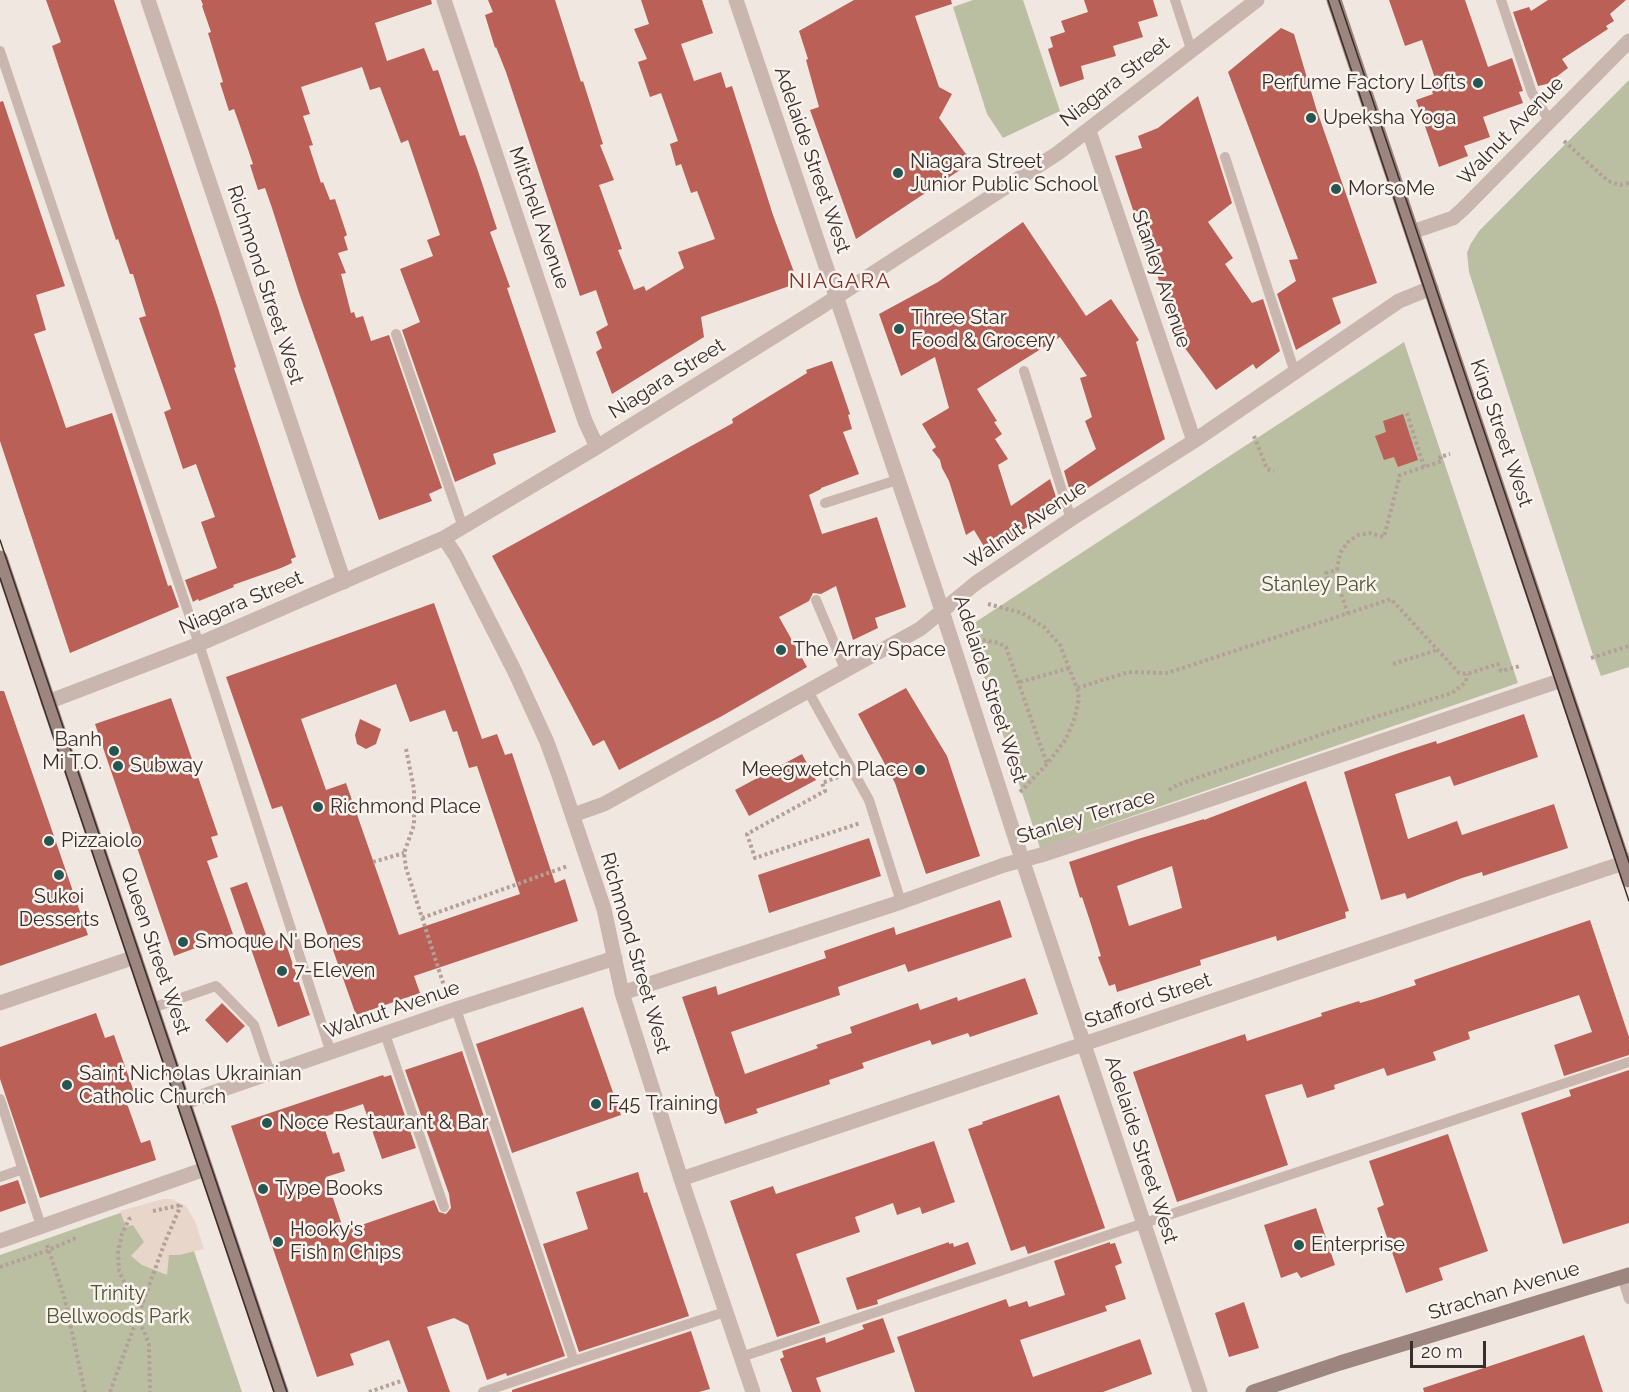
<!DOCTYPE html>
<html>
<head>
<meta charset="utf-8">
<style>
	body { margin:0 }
	#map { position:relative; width:1629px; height:1392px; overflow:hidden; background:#f1e7e1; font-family:Raleway,sans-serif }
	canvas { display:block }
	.scale { position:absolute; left:1410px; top:1341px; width:76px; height:27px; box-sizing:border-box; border:3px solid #382e2c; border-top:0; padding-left:8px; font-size:18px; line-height:21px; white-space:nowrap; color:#382e2c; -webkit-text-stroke:4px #f9f2ed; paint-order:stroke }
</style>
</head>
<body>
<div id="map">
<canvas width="1629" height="1392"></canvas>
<div class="scale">20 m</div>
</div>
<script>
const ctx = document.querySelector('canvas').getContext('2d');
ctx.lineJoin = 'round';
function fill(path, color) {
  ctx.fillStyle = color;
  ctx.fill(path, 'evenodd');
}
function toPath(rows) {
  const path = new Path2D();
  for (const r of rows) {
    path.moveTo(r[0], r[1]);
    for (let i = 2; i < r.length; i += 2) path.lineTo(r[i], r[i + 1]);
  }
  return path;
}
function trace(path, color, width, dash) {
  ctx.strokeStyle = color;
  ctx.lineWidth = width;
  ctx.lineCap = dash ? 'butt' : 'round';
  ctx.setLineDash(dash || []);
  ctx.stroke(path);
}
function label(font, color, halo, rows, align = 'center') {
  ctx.font = font + ' Raleway,sans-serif';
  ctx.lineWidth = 5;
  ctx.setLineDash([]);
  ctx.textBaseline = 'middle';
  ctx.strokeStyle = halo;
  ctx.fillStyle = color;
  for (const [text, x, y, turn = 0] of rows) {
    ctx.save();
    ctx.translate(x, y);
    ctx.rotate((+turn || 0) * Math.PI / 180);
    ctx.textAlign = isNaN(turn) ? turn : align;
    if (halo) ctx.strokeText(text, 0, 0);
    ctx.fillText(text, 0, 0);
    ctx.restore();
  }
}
fill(toPath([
	[973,0,1023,0,1060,111,1003,138,987,114,953,7],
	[1629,80,1629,667,1601,676,1592,652,1469,272,1467,253,1470,245,1479,231],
	[1404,342,1518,683,1040,848,968,627],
	[153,1207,183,1219,242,1392,0,1392,0,1255,120,1213]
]), '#babfa2');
fill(toPath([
	[163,1199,172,1199,186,1206,195,1221,204,1249,179,1255,169,1255,167,1275,142,1265,131,1256,144,1242,133,1225,126,1227,120,1211]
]), '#e8d6ca');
fill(toPath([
	[46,0,114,0,218,308,236,367,234,368,296,557,291,559,292,563,281,568,233,585,234,587,199,601,198,599,193,602,185,580,217,568,201,522,215,517,196,464,183,469,164,412,171,409,139,318,146,316,133,274,130,274,118,239,116,240,52,46,61,42],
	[201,0,431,0,432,4,375,23,387,61,424,48,433,71,438,70,460,136,465,135,478,171,497,229,490,232,510,287,507,288,556,432,493,454,496,464,455,482,402,330,420,322,400,269,433,256,427,240,440,235,408,140,401,143,380,87,370,90,362,67,301,87,310,114,303,116,313,145,309,146,321,183,323,182,330,200,335,199,347,235,344,237,348,250,338,253,346,273,341,274,351,313,354,312,356,318,363,316,371,341,389,335,442,488,429,494,432,501,379,520,299,293,272,208,265,188,258,190,250,165,253,164,239,123,234,109,229,111,220,83,223,82,208,33,211,32,202,6,203,5],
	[488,0,555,0,581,82,583,81,603,144,600,145,614,180,599,185,622,249,618,250,634,290,644,286,646,291,684,268,678,252,715,239,697,191,691,193,681,164,676,166,670,144,678,141,661,93,650,97,638,62,647,59,634,29,649,24,641,0,702,0,713,33,681,44,694,81,721,72,726,88,732,86,773,215,798,283,701,317,704,337,612,394,596,352,602,348,596,332,608,325,596,290,580,296,506,72,496,47,495,48,485,15,493,12],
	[854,0,951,0,952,4,915,16,939,87,952,94,939,118,972,162,856,239,810,110,819,107,806,60,808,59,799,31],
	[1084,0,1153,0,1158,16,1138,22,1143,37,1113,46,1116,56,1081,66,1084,79,1060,87,1048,49,1053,47,1050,37,1065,32,1061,21,1088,12],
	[1389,0,1465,0,1488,67,1512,58,1523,91,1519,92,1523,103,1483,117,1490,137,1464,146,1468,156,1439,167,1416,100,1433,94,1430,86,1437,84,1422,40,1405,46],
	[1548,0,1626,0,1610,14,1614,21,1606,26,1608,29,1562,59,1568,68,1547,84,1538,86,1513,12,1529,7,1531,11],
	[1281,28,1294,34,1316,108,1377,283,1332,298,1341,323,1296,350,1277,294,1296,281,1289,260,1298,259,1228,72],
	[1198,96,1232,203,1208,222,1233,258,1225,264,1252,303,1263,299,1280,351,1256,369,1253,364,1216,390,1170,328,1178,324,1169,313,1154,265,1152,267,1115,156,1142,148,1138,136,1158,128],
	[3,101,65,286,36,295,46,330,34,334,66,428,112,413,168,586,171,585,179,607,70,653,0,441,0,102],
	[1023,222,1086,316,1111,299,1139,340,1136,342,1165,439,1072,498,1064,471,1096,449,1085,421,1092,417,1080,378,1087,376,1060,337,977,389,997,421,994,422,1002,434,995,439,1008,459,998,465,1011,506,1050,479,1059,506,988,553,974,530,966,535,949,481,942,468,940,460,932,450,936,447,922,424,949,408,935,357,901,376,879,314,938,282],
	[832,361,850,414,848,415,852,429,843,432,859,474,821,488,821,489,809,495,822,534,877,517,906,607,875,618,878,628,853,640,836,586,821,594,813,593,809,601,779,617,807,667,722,716,619,770,604,740,593,746,492,556,733,423,732,419,807,373,806,370],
	[1403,414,1418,460,1398,467,1394,457,1384,460,1375,436,1386,432,1383,421],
	[434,603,482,739,497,734,505,755,512,753,555,883,565,879,578,921,414,976,420,993,356,1015,282,806,272,809,226,677],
	[396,684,410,722,445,710,453,732,457,731,469,768,477,766,520,894,399,935,346,783,326,790,301,719],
	[906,688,947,756,980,856,926,874,895,783,858,714],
	[0,691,4,691,88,935,0,966],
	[171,698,218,835,211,837,218,857,207,861,233,934,174,956,95,724],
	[1524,714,1538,757,1454,786,1450,776,1395,794,1408,839,1457,821,1462,835,1554,804,1568,848,1483,876,1482,872,1462,878,1407,899,1405,893,1381,900,1344,772,1402,752,1436,741,1437,744],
	[360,719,381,729,376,744,366,749,357,744,355,735],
	[802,754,816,780,749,816,735,790],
	[1306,781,1349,911,1345,912,1346,918,1277,941,1276,936,1200,960,1201,965,1117,992,1115,984,1109,986,1098,957,1101,956,1089,918,1082,897,1080,898,1069,862,1138,839,1204,819,1204,820],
	[1172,866,1182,908,1129,926,1117,886],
	[869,838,881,876,769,913,758,875],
	[247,882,269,943,284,938,310,1015,278,1027,230,888],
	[1000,900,1012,937,908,972,905,964,838,987,840,995,731,1032,745,1074,818,1048,816,1045,852,1033,850,1027,918,1003,920,1010,957,997,958,1001,1025,978,1038,1014,970,1037,968,1033,932,1045,930,1040,862,1063,864,1068,829,1080,830,1084,756,1109,758,1113,725,1124,682,997,716,986,718,995,826,958,824,951,894,927,896,935],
	[1590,920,1629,1037,1629,1055,1564,1076,1554,1045,1592,1032,1579,995,1468,1032,1470,1039,1433,1052,1436,1060,1387,1076,1384,1068,1334,1085,1335,1089,1307,1098,1302,1084,1265,1095,1288,1165,1177,1202,1133,1072,1245,1034,1247,1041,1322,1016,1321,1013,1359,1001,1360,1003,1374,999,1416,985,1414,980],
	[222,1003,245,1026,227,1043,205,1020],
	[583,1007,621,1115,512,1153,476,1044],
	[96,1013,105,1038,114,1035,134,1092,124,1095,141,1143,150,1140,156,1160,40,1198,0,1079,0,1047],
	[462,1051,565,1356,507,1376,506,1373,487,1380,468,1325,454,1318,427,1327,450,1392,408,1392,389,1340,350,1354,354,1365,317,1377,231,1126,383,1075,384,1077,391,1075,416,1148,382,1159,363,1104,321,1118,333,1154,339,1152,345,1171,326,1177,344,1231,434,1200,439,1212,446,1214,451,1208,449,1194,405,1070],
	[1629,1070,1629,1223,1563,1244,1521,1113,1571,1096,1569,1090],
	[1059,1095,1105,1228,1028,1254,1025,1246,1011,1251,968,1129,983,1124,982,1122],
	[1448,1134,1488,1251,1439,1268,1443,1280,1406,1293,1377,1208,1384,1205,1369,1161],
	[934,1141,955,1202,922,1214,920,1207,897,1215,893,1203,855,1217,860,1232,796,1254,820,1323,777,1337,730,1201,773,1186,776,1194],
	[638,1172,644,1193,647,1192,689,1316,579,1352,543,1244,588,1229,576,1192],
	[18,1180,26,1203,0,1212,0,1186],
	[1316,1208,1335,1265,1301,1278,1297,1272,1281,1278,1264,1225],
	[949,1242,949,1244,953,1243,954,1247,968,1242,976,1264,877,1300,878,1304,857,1310,846,1278],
	[1110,1242,1110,1244,1115,1243,1122,1263,1115,1266,1126,1299,1105,1306,1107,1311,1020,1340,1033,1377,1140,1339,1152,1374,1103,1392,915,1392,897,1337,1006,1299,1009,1307,1027,1301,1029,1307,1065,1295,1054,1261],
	[1244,1302,1259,1348,1229,1357,1215,1313],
	[883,1318,895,1352,816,1378,821,1392,792,1392,780,1359,784,1357,782,1351,825,1337,826,1343,864,1329,862,1325],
	[691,1331,710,1389,699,1392,512,1392,512,1390],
	[1584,1335,1603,1392,1424,1392,1423,1388]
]), '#bb6056');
trace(toPath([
	[1564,141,1608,181,1620,185,1629,183],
	[1407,413,1424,467],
	[1254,436,1267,469,1274,471],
	[988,604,1022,613,1044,627,1060,645,1077,688,1129,672,1166,673,1180,669,1391,599,1459,673,1467,674,1498,664,1501,671,1520,666],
	[1348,614,1336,578,1328,581,1326,573,1337,570,1340,553,1348,542,1358,535,1370,533,1384,537,1400,475,1442,461,1440,457,1450,454],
	[971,638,999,643,1006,647,1047,764],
	[1591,658,1629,646],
	[1393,664,1437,650],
	[1020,682,1070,668],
	[406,749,414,789,414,825,404,853,406,868,446,992],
	[838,777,822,783,825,791,747,834,755,858,860,823],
	[1169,790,1177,785,1340,728,1452,693,1466,682,1467,674],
	[1020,792,1047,764,1066,739,1075,717,1079,698,1077,688],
	[373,862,404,853],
	[422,918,568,866],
	[153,1211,181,1205],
	[131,1218,129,1219,122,1234,118,1251,119,1271,126,1286,144,1303],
	[47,1245,64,1296,85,1392],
	[0,1267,49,1250,78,1237],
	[138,1322,144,1331,149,1345,150,1392],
	[110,1392,165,1242,181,1205],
	[369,1392,401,1381]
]), '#b4a098', 4, [3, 3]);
trace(toPath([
	[1175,0,1191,49],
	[1501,0,1532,93,1549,120],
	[0,51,199,644,331,1053],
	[1225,157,1295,373],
	[396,334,463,527],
	[1024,371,1071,519],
	[825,503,897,480],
	[816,600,845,669],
	[808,691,869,800,901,902],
	[152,1008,216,986,254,1025,270,1073],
	[456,1009,574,1361,483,1392],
	[385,1034,444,1207],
	[0,1099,41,1226],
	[0,1177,23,1169],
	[1622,1277,1629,1299],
	[741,1357,1629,1062],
	[574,1361,725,1312]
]), '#c9b6ae', 10);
trace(toPath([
	[148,0,344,582],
	[444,0,585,421,597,447],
	[736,0,934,586,1022,859,1200,1392],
	[1089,131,1194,441],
	[1412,232,1453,218,1463,209,1629,41],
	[444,538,456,556,514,670,547,742,560,778,604,909,622,993,681,1179,753,1392],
	[48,702,199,644,444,538,597,447,818,309,1058,153,1257,0],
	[573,815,604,804,920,629,976,583,1071,519,1194,441,1399,301,1431,288],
	[622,993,901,902,1004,865,1041,855,1178,810,1562,680],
	[0,1003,135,957],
	[183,1103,456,1009,615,958],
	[681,1179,1629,861],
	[0,1241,205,1169]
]), '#c9b6ae', 15);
trace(toPath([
	[1334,0,1629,880],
	[0,558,281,1392],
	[1253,1392,1340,1363,1629,1275]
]), '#9c867f', 15);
trace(toPath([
	[1328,0,1629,901],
	[1339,0,1629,862],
	[0,540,287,1392],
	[0,578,274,1392]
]), '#382e2c', 1.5);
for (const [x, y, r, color] of [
	[1478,83,6,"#255652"],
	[1311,118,6,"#255652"],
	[898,173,6,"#255652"],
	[1336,189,6,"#255652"],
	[899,329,6,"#255652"],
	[781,650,6,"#255652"],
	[114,751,6,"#255652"],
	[118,766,6,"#255652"],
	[920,770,6,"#255652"],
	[318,807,6,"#255652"],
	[49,841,6,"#255652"],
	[59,875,6,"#255652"],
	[183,942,6,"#255652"],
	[282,971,6,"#255652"],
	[67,1085,6,"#255652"],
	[596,1104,6,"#255652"],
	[267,1123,6,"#255652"],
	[263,1189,6,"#255652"],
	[278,1242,6,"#255652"],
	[1299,1245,6,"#255652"]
]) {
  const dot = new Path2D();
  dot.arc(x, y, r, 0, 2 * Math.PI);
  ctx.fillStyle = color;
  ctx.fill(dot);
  trace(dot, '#f9f2ed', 2);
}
label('20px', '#382e2c', '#f9f2ed', [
	["Niagara Street",1115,82,-38],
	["Walnut Avenue",1511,131,-46],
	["Adelaide Street West",812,160,71],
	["Mitchell Avenue",539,218,71],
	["Stanley Avenue",1161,279,71],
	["Richmond Street West",265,285,72],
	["Niagara Street",667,379,-32],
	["King Street West",1501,433,71],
	["Walnut Avenue",1026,525,-34],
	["Niagara Street",241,603,-23],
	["Adelaide Street West",990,689,72],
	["Stanley Terrace",1086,817,-17],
	["Queen Street West",155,951,71],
	["Richmond Street West",635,953,74],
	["Stafford Street",1148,1001,-19],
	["Walnut Avenue",392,1010,-19],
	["Adelaide Street West",1141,1150,72],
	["Strachan Avenue",1504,1291,-17]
]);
label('20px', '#382e2c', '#f9f2ed', [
	["Perfume Factory Lofts",1466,83,"right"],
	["Upeksha Yoga",1323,118],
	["Niagara Street",910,162],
	["Junior Public School",910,185],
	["MorsoMe",1348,189],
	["Three Star",911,318],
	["Food & Grocery",911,341],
	["The Array Space",793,650],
	["Banh",102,740,"right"],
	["Mi T.O.",102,763,"right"],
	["Subway",130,766],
	["Meegwetch Place",908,770,"right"],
	["Richmond Place",330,807],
	["Pizzaiolo",61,841],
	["Sukoi",59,897,"center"],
	["Desserts",59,920,"center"],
	["Smoque N' Bones",195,942],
	["7-Eleven",294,971],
	["Saint Nicholas Ukrainian",79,1074],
	["Catholic Church",79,1097],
	["F45 Training",608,1104],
	["Noce Restaurant & Bar",279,1123],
	["Type Books",275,1189],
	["Hooky's",290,1230],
	["Fish n Chips",290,1253],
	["Enterprise",1311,1245]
], 'left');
label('20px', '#4c5431', '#f9f2ed', [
	["Stanley Park",1319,585],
	["Trinity",118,1294],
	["Bellwoods Park",118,1317]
]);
ctx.letterSpacing = '1.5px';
label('21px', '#80342c', '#f9f2ed', [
	["NIAGARA",840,282]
]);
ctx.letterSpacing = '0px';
</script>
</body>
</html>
